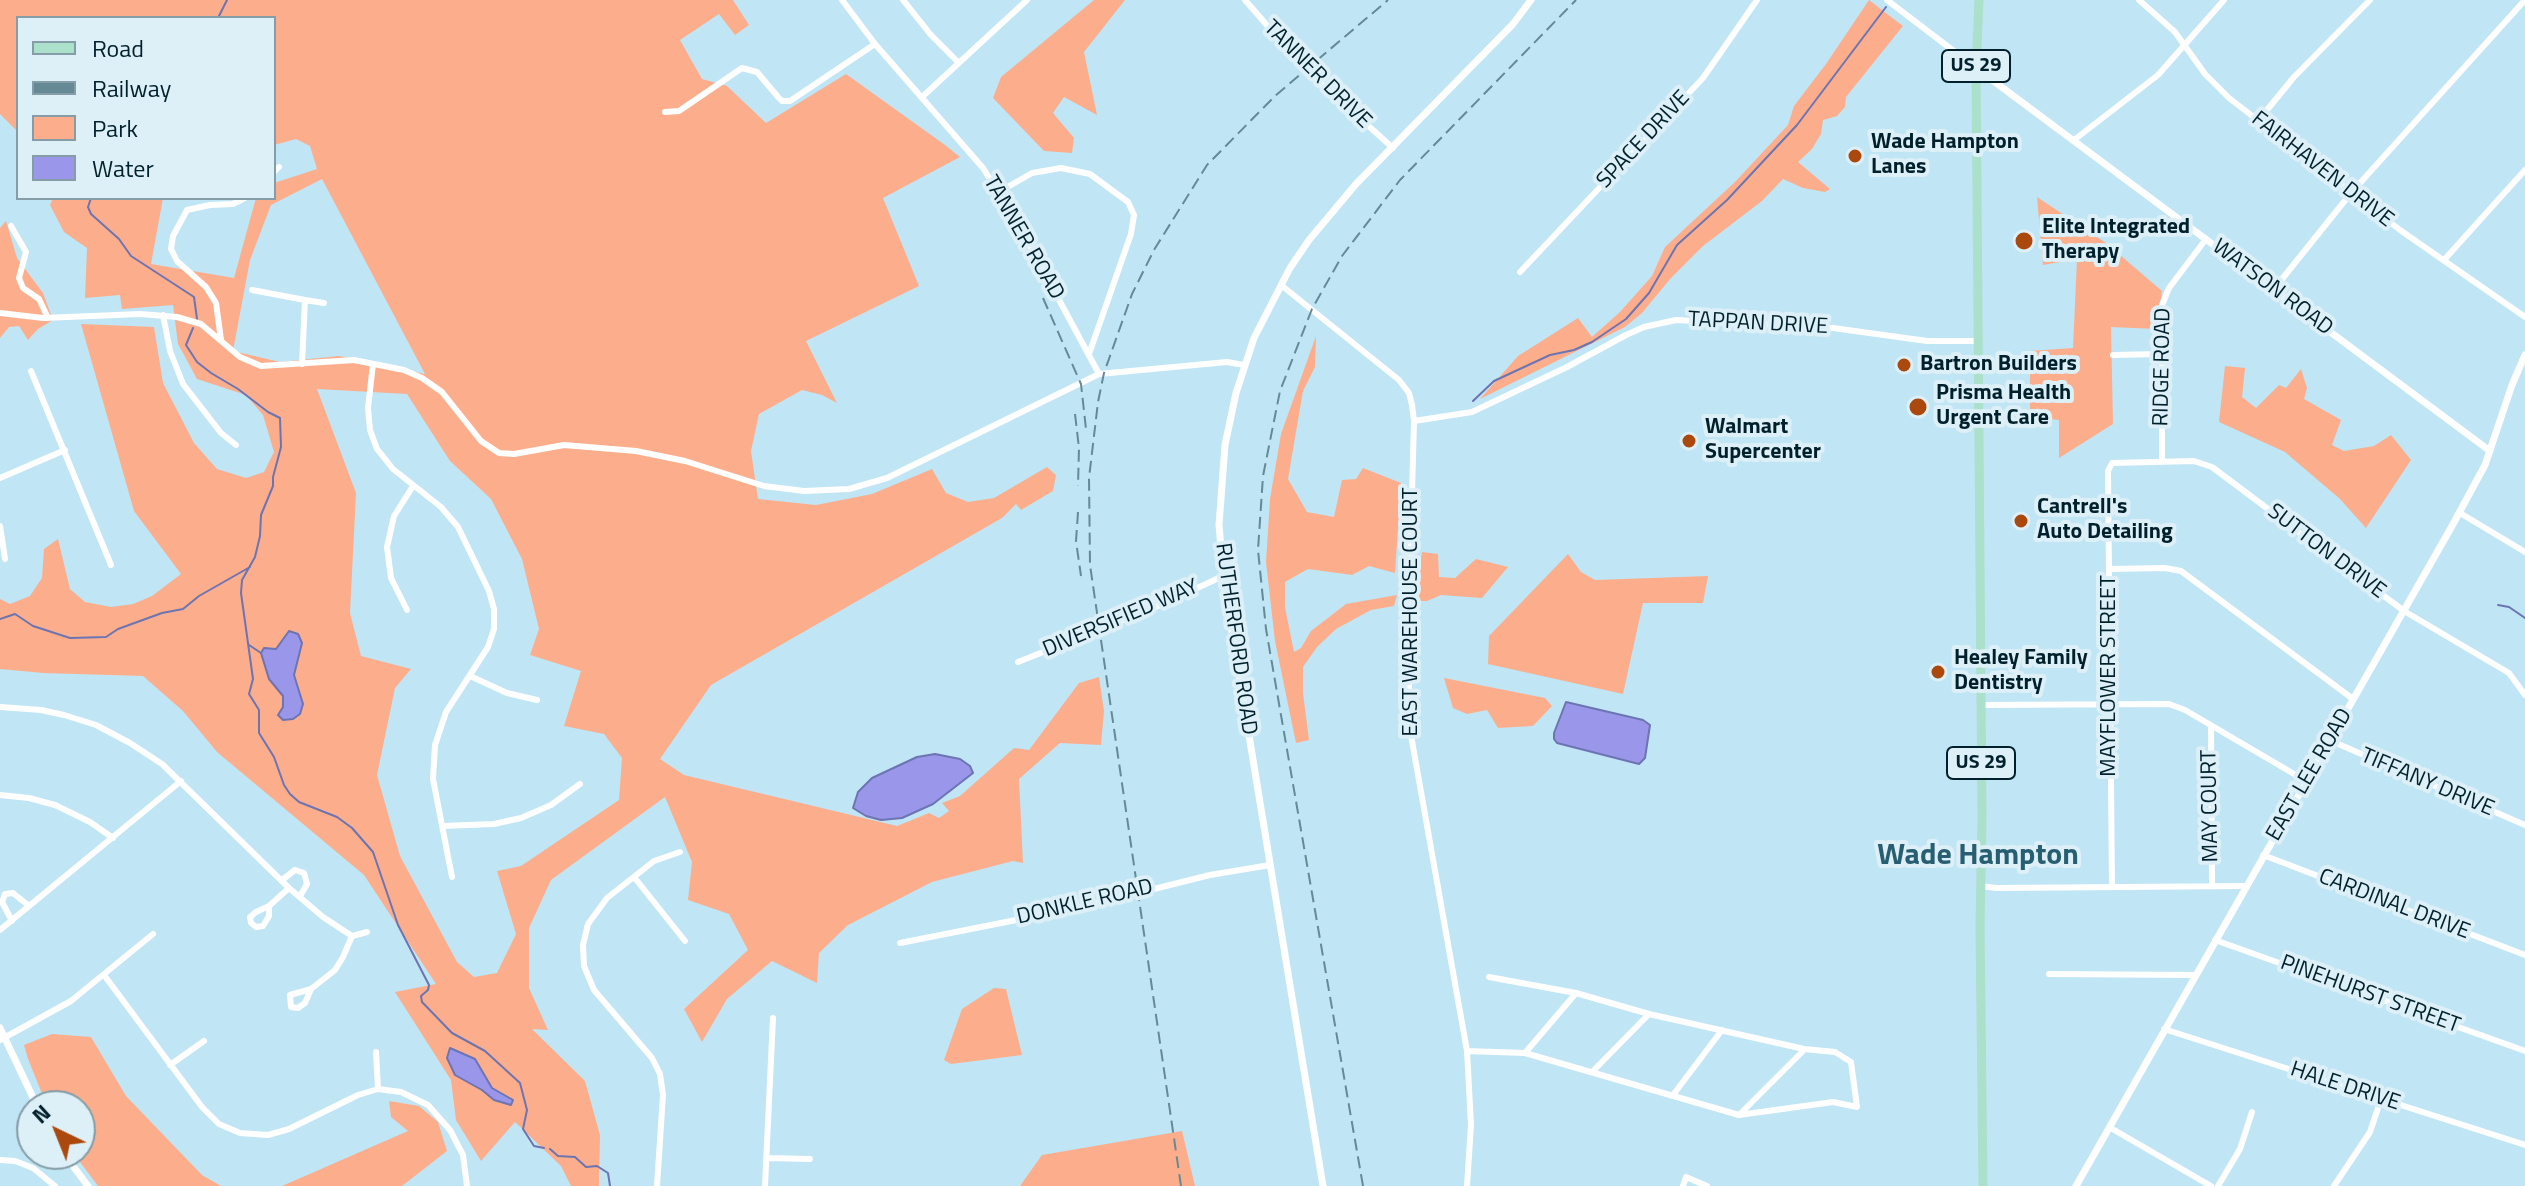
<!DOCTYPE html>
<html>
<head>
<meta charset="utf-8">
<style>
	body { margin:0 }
	#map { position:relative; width:2525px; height:1186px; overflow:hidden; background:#c0e5f5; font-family:"Titillium Web",sans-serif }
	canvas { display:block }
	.legend { position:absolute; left:16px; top:16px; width:260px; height:184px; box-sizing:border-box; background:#ddeff7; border:2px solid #859da6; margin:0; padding:10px 14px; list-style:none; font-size:24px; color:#00212c }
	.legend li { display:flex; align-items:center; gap:16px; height:40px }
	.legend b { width:40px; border:2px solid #859da6 }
	.north { position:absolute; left:16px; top:1090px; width:80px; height:80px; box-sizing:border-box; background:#ddeff7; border:2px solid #859da6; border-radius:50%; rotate:317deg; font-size:22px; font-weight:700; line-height:32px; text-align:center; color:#00212c }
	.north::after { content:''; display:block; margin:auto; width:28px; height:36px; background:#ab480e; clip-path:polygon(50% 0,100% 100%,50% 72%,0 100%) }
</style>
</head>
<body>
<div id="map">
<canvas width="2525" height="1186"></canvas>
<ul class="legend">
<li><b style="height:10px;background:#abe0ca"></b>Road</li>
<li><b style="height:10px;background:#668996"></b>Railway</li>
<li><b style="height:22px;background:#fcae8c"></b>Park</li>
<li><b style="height:22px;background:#9a97eb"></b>Water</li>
</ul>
<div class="north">N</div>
</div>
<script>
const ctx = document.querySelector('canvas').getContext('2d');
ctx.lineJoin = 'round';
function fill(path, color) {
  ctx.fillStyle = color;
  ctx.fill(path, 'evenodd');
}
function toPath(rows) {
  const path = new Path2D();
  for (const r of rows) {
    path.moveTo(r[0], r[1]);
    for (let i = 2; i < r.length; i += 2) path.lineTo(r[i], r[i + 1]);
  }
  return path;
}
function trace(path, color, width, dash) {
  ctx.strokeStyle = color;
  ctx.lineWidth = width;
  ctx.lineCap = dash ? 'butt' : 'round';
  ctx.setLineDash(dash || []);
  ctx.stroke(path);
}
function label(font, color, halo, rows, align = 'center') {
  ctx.font = font + ' "Titillium Web",sans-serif';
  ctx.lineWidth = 8;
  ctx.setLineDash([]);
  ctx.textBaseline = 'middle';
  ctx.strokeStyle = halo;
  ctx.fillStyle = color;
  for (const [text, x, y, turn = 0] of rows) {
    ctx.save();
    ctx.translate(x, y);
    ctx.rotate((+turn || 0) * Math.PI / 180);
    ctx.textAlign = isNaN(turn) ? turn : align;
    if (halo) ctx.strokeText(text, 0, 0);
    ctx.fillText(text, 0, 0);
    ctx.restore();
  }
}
fill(toPath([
	[0,0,733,0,749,25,735,35,719,14,680,40,702,79,727,86,766,123,846,74,945,145,960,157,883,198,919,286,806,341,837,403,822,395,802,390,759,414,751,451,758,499,816,505,872,494,932,469,946,493,968,502,994,498,1047,467,1056,475,1053,491,1021,510,1016,504,1002,518,711,685,660,759,684,775,897,826,929,813,939,818,949,811,942,803,960,796,1014,748,1029,750,1079,683,1099,677,1104,711,1101,745,1060,743,1019,779,1023,863,1013,861,932,882,848,925,819,953,817,983,772,961,727,999,702,1042,684,1009,748,950,729,914,688,900,692,862,665,797,551,880,529,928,529,988,548,1030,532,1029,585,1081,600,1135,599,1186,571,1186,561,1166,515,1122,481,1161,456,1120,451,1080,395,992,436,984,364,875,217,752,183,711,143,676,43,673,0,669,0,599,10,604,30,596,42,578,44,549,58,539,70,589,85,602,111,607,133,604,152,596,181,574,134,511,81,324,154,327,163,383,194,443,217,469,246,478,264,472,274,452,263,415,246,395,197,379,178,344,173,305,122,309,120,295,85,298,87,248,64,232,50,205,53,198,163,198,151,264,234,278,256,198,274,198,274,183,317,169,310,146,296,139,274,145,274,18,18,18,18,132,0,114],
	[322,179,425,374,339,356,280,362,233,351,250,260,271,205],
	[317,389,407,394,450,461,491,499,522,559,539,629,530,655,581,671,564,726,604,734,622,758,619,800,521,866,497,871,516,934,497,973,474,977,457,962,400,856,377,775,395,688,411,669,361,656,350,613,356,493],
	[1094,0,1125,0,1084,52,1097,115,1064,97,1053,113,1074,138,1072,153,1044,151,993,98,1001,77],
	[1869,0,1903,26,1846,97,1845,107,1837,116,1823,120,1821,134,1812,149,1798,162,1830,189,1825,192,1803,188,1783,179,1762,201,1703,246,1671,278,1642,313,1625,327,1480,399,1518,356,1578,318,1592,337,1620,312,1652,276,1665,247,1735,182,1788,125,1794,106,1826,64],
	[2037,197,2106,243,2162,291,2156,329,2111,327,2113,424,2059,458,2059,420,2030,417,2030,351,2073,348,2077,259,2043,265],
	[6,221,17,258,43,293,53,320,38,329,28,340,19,326,9,327,0,338,0,228],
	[1316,336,1315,367,1303,391,1288,479,1307,512,1334,517,1342,480,1356,479,1363,468,1401,483,1395,573,1369,566,1352,575,1308,569,1285,582,1285,607,1294,652,1301,648,1311,631,1346,604,1397,595,1394,606,1371,610,1336,629,1317,647,1303,667,1303,693,1309,740,1296,743,1275,641,1266,562,1270,499,1281,434],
	[2225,366,2245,368,2242,397,2256,408,2279,385,2286,388,2301,369,2307,388,2304,399,2341,420,2332,445,2344,451,2374,446,2391,435,2411,460,2366,528,2340,499,2285,452,2219,422],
	[1422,552,1438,554,1439,577,1455,578,1476,559,1508,567,1482,598,1441,595,1427,601,1414,601],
	[1568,554,1581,572,1595,580,1708,576,1703,603,1643,603,1623,694,1488,664,1489,636],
	[1444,678,1545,698,1552,706,1533,726,1498,728,1487,710,1467,714,1453,708],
	[994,988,1006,989,1022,1055,951,1064,944,1060,962,1009],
	[52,1034,91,1037,126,1096,202,1175,221,1186,98,1186,74,1154,80,1154,80,1106,47,1106,28,1059,24,1045],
	[389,1101,419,1106,438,1122,447,1151,402,1186,282,1186,408,1131,391,1117],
	[1182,1131,1195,1186,1020,1186,1042,1155]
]), '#fcae8c');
const water = toPath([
	[289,631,298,634,302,643,294,675,303,704,300,714,293,719,283,720,278,715,283,707,283,696,269,679,261,653,264,648,276,649,289,631],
	[1566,702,1643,720,1650,725,1645,758,1639,764,1557,743,1554,739,1554,733,1566,702],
	[935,754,960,759,970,766,973,773,933,804,902,818,881,820,866,816,853,808,858,792,872,778,917,757,935,754],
	[450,1048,475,1059,492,1088,513,1100,511,1105,494,1100,482,1090,455,1075,447,1058,450,1048]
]);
fill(water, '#9a97eb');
trace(water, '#6c74b2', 2);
trace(toPath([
	[218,18,227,0],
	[91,198,88,207,91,214,119,239,131,256,194,297,197,319],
	[193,328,186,345,197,362,211,373,238,389,268,412,280,418,281,447,273,477,273,486,261,515,260,536,255,557,242,580,241,593,253,679,249,694,259,710,259,733,274,757,284,785,290,794,299,802,337,817,352,828,373,852,398,925,429,985,428,990,421,996,422,1002,452,1033,485,1051,520,1083,527,1110,523,1129,534,1146,544,1148],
	[1473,401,1494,381,1550,355,1574,350,1592,342,1626,319,1649,293,1677,245,1727,200,1797,125,1886,7],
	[2498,605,2509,607,2525,618],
	[0,619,15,614,33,626,70,638,106,637,118,629,162,613,183,609,199,596,250,567],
	[249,645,261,653],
	[550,1149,558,1156,575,1157,586,1167,597,1166,608,1173,610,1186]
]), '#6c74b2', 2);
trace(toPath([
	[842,0,875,44,983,168,1022,231,1099,374],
	[903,0,931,35,958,62],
	[1245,0,1306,70,1393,148],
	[1887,0,1976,68],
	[2139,0,2175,32,2205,74,2229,98,2400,230,2525,317],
	[922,97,1027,0],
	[665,112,679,111,742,68,757,72,778,97,782,101,790,101,875,44],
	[2258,121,2294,77,2370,0],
	[2074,140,2158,75,2224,0],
	[274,172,279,167],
	[999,192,1032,173,1061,168,1090,174,1128,202,1134,215,1131,234,1089,354],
	[11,226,26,252,19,278,23,288,39,299,48,318],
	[2444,260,2525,170],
	[1520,272,1703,78,1757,0],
	[1281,285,1399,380,1409,393,1412,405,1414,421,1409,604,1409,724,1467,1051,1471,1125,1467,1186],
	[2274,289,2351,193,2525,0],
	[252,290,305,300,302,364],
	[305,300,324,303],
	[0,313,43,318,140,314,177,317,201,324,240,357,261,366,354,360,404,370,422,378,442,392,481,441,499,453,514,454,564,445,636,451,685,461,764,486,804,491,849,489,887,478,1099,374,1227,362,1244,365],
	[163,315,170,351,183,384,221,433,236,445],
	[221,340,216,303,206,287,177,261,171,249,173,236,187,210,210,205,233,204,245,198],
	[2113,355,2161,354],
	[373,364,368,408,370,430,377,449,393,469,441,507,458,527,489,591,494,609,494,629,488,647,446,712,435,745,433,779,452,877],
	[31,371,111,565],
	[1414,421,1472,412,1567,367,1626,335,1644,327,1676,320,1833,328,1927,341,1979,341],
	[2162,462,2162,305,2169,288,2206,239],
	[0,478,65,450],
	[2460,513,2525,552],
	[0,526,5,559],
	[2109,569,2165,568,2181,571,2353,699],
	[407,610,391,578,387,547,394,516,413,486],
	[1018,662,1163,604,1223,576],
	[470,676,507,693,537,700],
	[1980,705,2169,704,2185,710,2306,781],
	[0,707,41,710,64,715,96,725,130,743,162,764,289,888,323,917,352,936,367,932],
	[2211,726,2212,886],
	[2329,740,2525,825],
	[0,795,29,798,55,805,90,822,113,838],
	[442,826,494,824,521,818,551,805,580,784],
	[2263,855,2525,955],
	[634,877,685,941],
	[282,880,295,870,304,873,307,884,300,896],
	[1980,886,1997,888,2246,886],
	[2112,887,2108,471,2112,463,2194,461,2212,467,2404,611,2509,673,2525,695],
	[269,906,269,916,263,926,256,927,251,923,250,917,256,912,269,906,289,888],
	[12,921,2,902,5,894,13,893,29,906],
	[0,930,181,781],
	[2215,940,2525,1051],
	[900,943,1082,907,1210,875,1270,865],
	[2049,974,2194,975],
	[104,975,202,1107,219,1124,240,1133,268,1135,289,1129,358,1095,378,1089,401,1092,428,1105,450,1130,463,1155,467,1186],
	[311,989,305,1003,298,1008,291,1007,290,995,311,989,335,970,343,957,352,936],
	[2164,1029,2525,1145],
	[0,1040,71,1001,153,934],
	[1467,1051,1525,1053,1739,1115,1833,1102,1857,1107,1851,1062,1835,1052,1804,1049,1649,1014,1576,993,1489,977],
	[376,1052,378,1089],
	[1525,1053,1576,993],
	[170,1065,204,1041],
	[1593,1071,1649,1014],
	[1673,1095,1722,1030],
	[1739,1115,1804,1050],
	[2109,1127,2211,1186],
	[769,1158,810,1159],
	[0,1160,15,1161,33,1168,55,1186],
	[657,1186,663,1095,660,1074,652,1058,594,990,584,966,583,945,588,924,607,898,654,861,680,852],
	[765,1186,773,1018],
	[1683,1186,1686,1177,1707,1186],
	[2218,1186,2240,1149,2252,1112],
	[2334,1186,2370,1132,2381,1099]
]), '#fff', 6);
trace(toPath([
	[1976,68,2490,451],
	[0,1028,37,1106],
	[64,1154,88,1186],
	[1323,1186,1224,583,1219,525,1225,445,1236,393,1254,338,1290,268,1309,240,1356,184,1513,24,1531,0],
	[2076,1186,2452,526,2485,465,2512,385,2525,355]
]), '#fff', 7);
trace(toPath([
	[1979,0,1976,68,1982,818,1980,927,1983,1186]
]), '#abe0ca', 9);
trace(toPath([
	[1043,298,1081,384,1086,429],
	[1075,414,1079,448,1078,486],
	[1078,512,1076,541,1081,576],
	[1181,1186,1090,565,1089,478,1098,402,1104,373,1132,294,1154,250,1207,165,1275,96,1388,0],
	[1363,1186,1266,629,1258,550,1263,476,1280,391,1312,309,1342,256,1400,180,1576,0]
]), '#668996', 2, [12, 6]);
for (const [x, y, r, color] of [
	[1855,156,8,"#ab480e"],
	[2024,241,10,"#ab480e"],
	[1904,365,8,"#ab480e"],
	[1918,407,10,"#ab480e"],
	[1689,441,8,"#ab480e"],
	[2021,521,8,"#ab480e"],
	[1938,672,8,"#ab480e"]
]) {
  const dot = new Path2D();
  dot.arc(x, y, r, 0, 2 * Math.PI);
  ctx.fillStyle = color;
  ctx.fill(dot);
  trace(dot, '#ddeff7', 3);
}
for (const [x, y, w] of [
	[1976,66,68],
	[1981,763,68]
]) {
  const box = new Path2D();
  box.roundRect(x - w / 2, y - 16, w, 32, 6);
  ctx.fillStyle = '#ddeff7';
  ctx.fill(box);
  trace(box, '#00212c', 2);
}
label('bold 20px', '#00212c', null, [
	["US 29",1976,66],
	["US 29",1981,763]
]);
label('22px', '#00212c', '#ddeff7', [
	["TANNER DRIVE",1317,75,45],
	["SPACE DRIVE",1644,140,-47],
	["FAIRHAVEN DRIVE",2322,170,38],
	["TANNER ROAD",1023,238,60],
	["WATSON ROAD",2272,288,37],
	["TAPPAN DRIVE",1758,324,3],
	["RIDGE ROAD",2163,367,-89],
	["SUTTON DRIVE",2326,552,37],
	["EAST WAREHOUSE COURT",1412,612,-90],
	["DIVERSIFIED WAY",1121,619,-23],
	["RUTHERFORD ROAD",1235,639,82],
	["MAYFLOWER STREET",2110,676,-90],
	["EAST LEE ROAD",2310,775,-60],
	["TIFFANY DRIVE",2427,783,23],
	["MAY COURT",2211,806,-91],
	["DONKLE ROAD",1085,903,-13],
	["CARDINAL DRIVE",2394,905,21],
	["PINEHURST STREET",2370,995,20],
	["HALE DRIVE",2345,1087,18]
]);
label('bold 22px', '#00212c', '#ddeff7', [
	["Wade Hampton",1871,143],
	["Lanes",1871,168],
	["Elite Integrated",2042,228],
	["Therapy",2042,253],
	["Bartron Builders",1920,365],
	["Prisma Health",1936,394],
	["Urgent Care",1936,419],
	["Walmart",1705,428],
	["Supercenter",1705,453],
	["Cantrell's",2037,508],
	["Auto Detailing",2037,533],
	["Healey Family",1954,659],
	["Dentistry",1954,684]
], 'left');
label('bold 30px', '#275e72', '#ddeff7', [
	["Wade Hampton",1978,857]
]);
</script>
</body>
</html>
